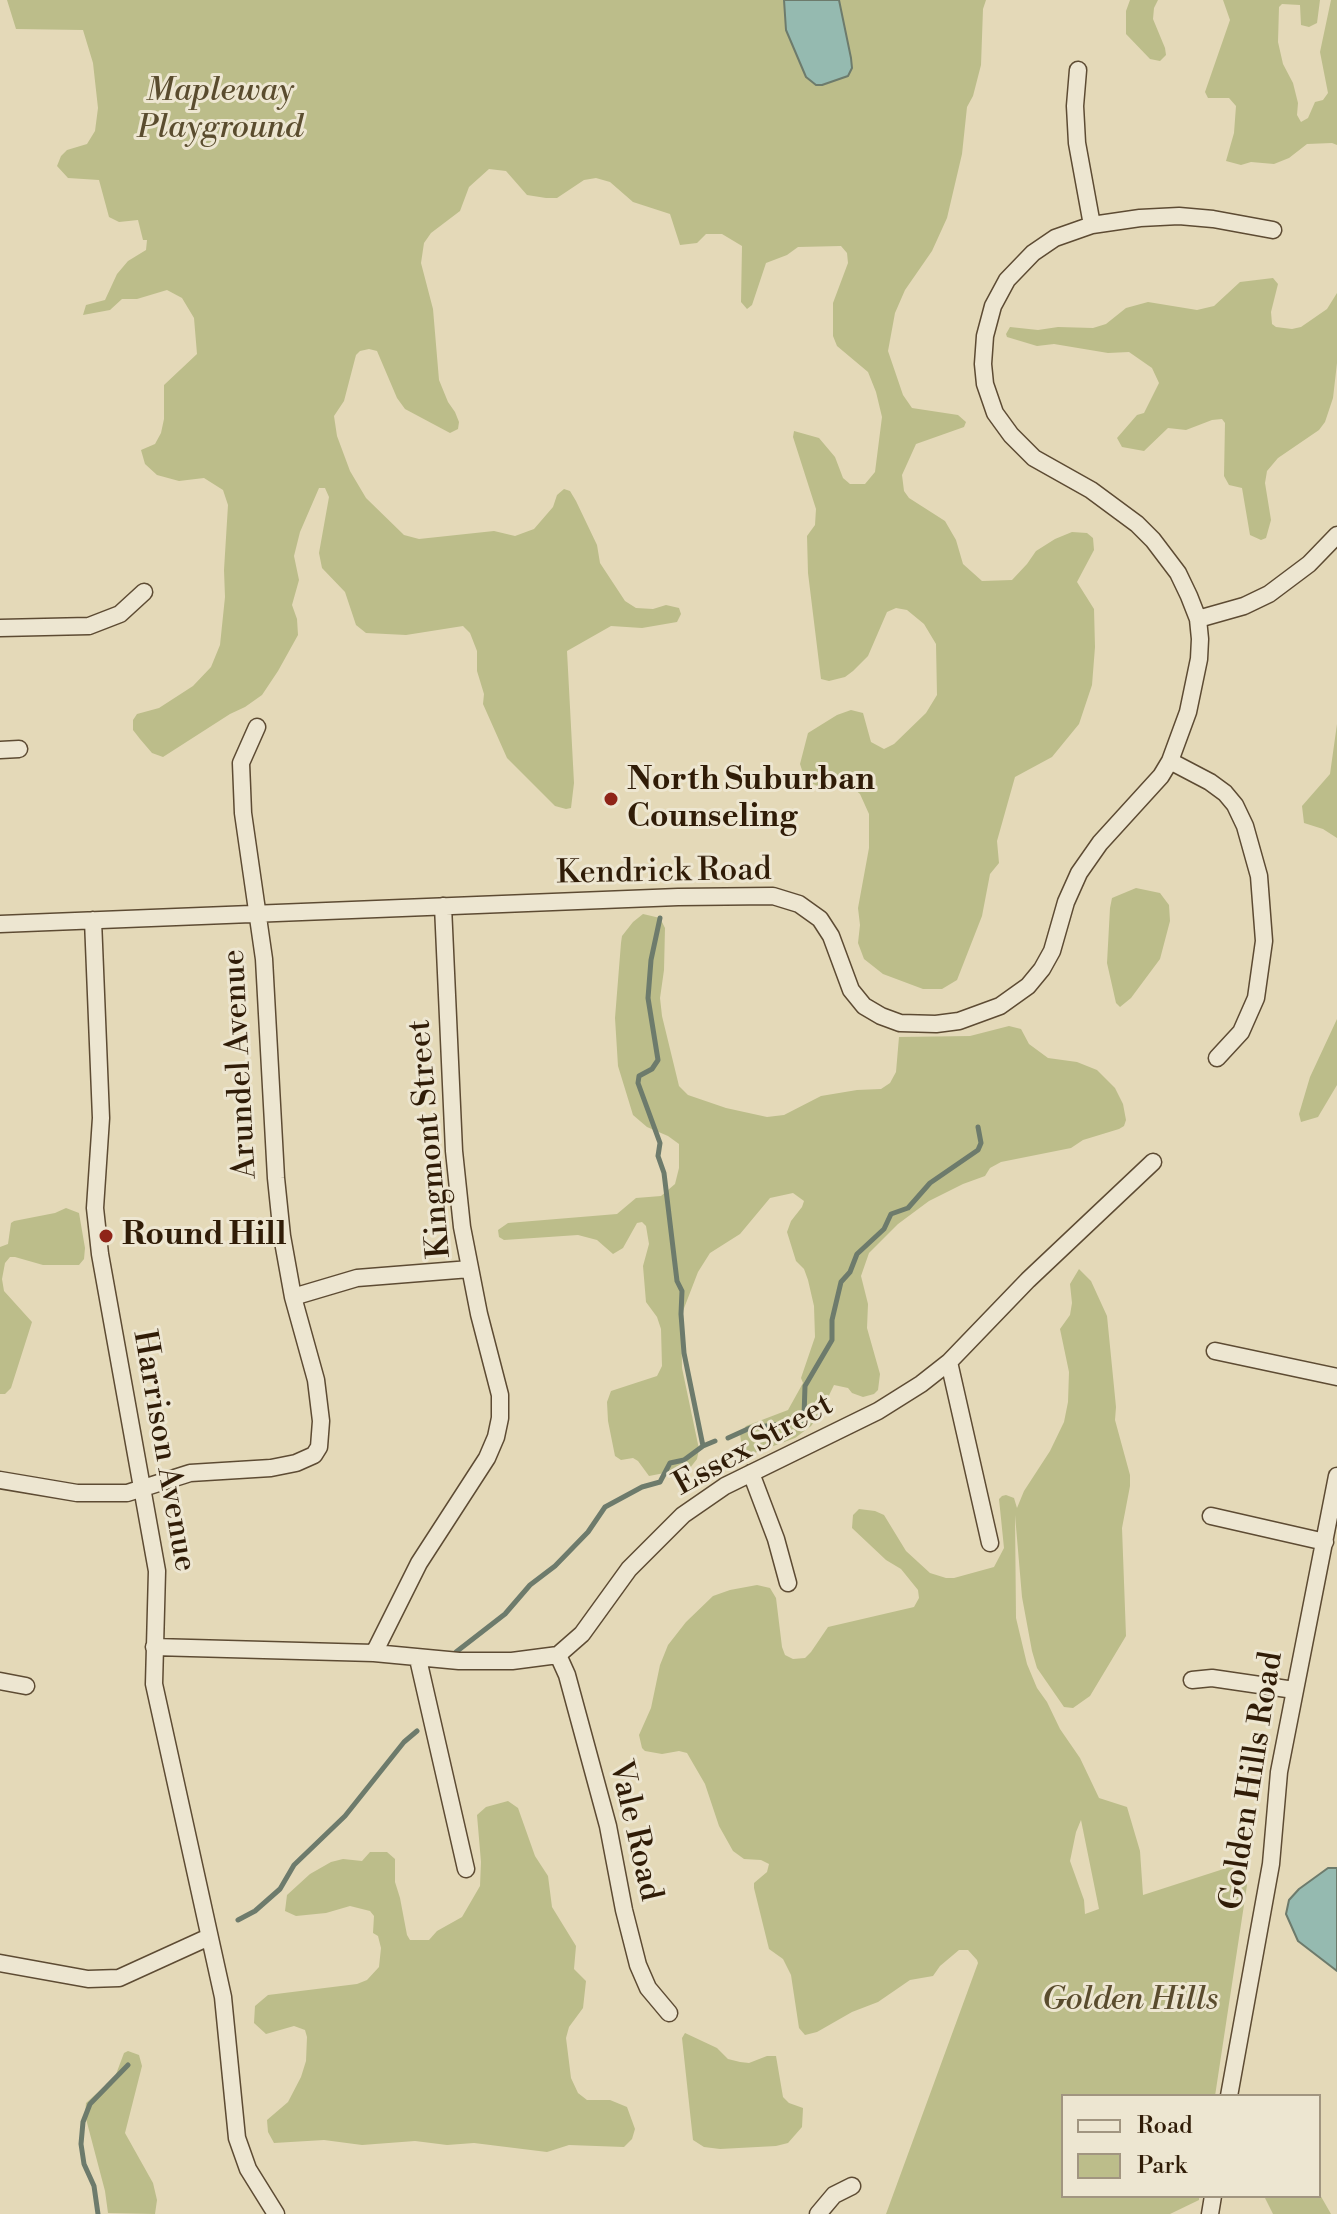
<!DOCTYPE html>
<html>
<head>
<meta charset="utf-8">
<style>
	body { margin:0 }
	#map { position:relative; width:1337px; height:2214px; overflow:hidden; background:#e4d9b8; font-family:"Libre Bodoni",serif }
	canvas { display:block }
	.legend { position:absolute; left:1061px; top:2094px; width:260px; height:104px; box-sizing:border-box; background:#ede6d1; border:2px solid #a19580; margin:0; padding:10px 14px; list-style:none; font-size:24px; color:#301c07 }
	.legend li { display:flex; align-items:center; gap:16px; height:40px }
	.legend b { width:40px; border:2px solid #a19580 }
</style>
</head>
<body>
<div id="map">
<canvas width="1337" height="2214"></canvas>
<ul class="legend">
<li><b style="height:10px;background:#ede6d1"></b>Road</li>
<li><b style="height:22px;background:#bcbd8a"></b>Park</li>
</ul>
</div>
<script>
const ctx = document.querySelector('canvas').getContext('2d');
ctx.lineJoin = 'round';
function fill(path, color) {
  ctx.fillStyle = color;
  ctx.fill(path, 'evenodd');
}
function toPath(rows) {
  const path = new Path2D();
  for (const r of rows) {
    path.moveTo(r[0], r[1]);
    for (let i = 2; i < r.length; i += 2) path.lineTo(r[i], r[i + 1]);
  }
  return path;
}
function trace(path, color, width, dash) {
  ctx.strokeStyle = color;
  ctx.lineWidth = width;
  ctx.lineCap = dash ? 'butt' : 'round';
  ctx.setLineDash(dash || []);
  ctx.stroke(path);
}
function label(font, color, halo, rows, align = 'center') {
  ctx.font = font + ' "Libre Bodoni",serif';
  ctx.lineWidth = 6;
  ctx.setLineDash([]);
  ctx.textBaseline = 'middle';
  ctx.strokeStyle = halo;
  ctx.fillStyle = color;
  for (const [text, x, y, turn = 0] of rows) {
    ctx.save();
    ctx.translate(x, y);
    ctx.rotate((+turn || 0) * Math.PI / 180);
    ctx.textAlign = isNaN(turn) ? turn : align;
    if (halo) ctx.strokeText(text, 0, 0);
    ctx.fillText(text, 0, 0);
    ctx.restore();
  }
}
fill(toPath([
	[7,0,986,0,983,9,981,65,973,96,967,107,962,154,947,218,932,251,905,290,895,313,888,351,903,395,912,408,958,415,966,422,964,427,916,444,902,475,904,491,909,498,945,521,956,540,963,564,982,581,1012,580,1027,564,1036,551,1055,539,1072,532,1087,533,1093,538,1094,550,1077,582,1094,609,1095,647,1092,685,1079,724,1052,757,1015,777,997,841,999,863,990,874,982,916,957,980,942,989,923,989,883,974,864,959,858,943,860,925,858,908,869,848,869,814,860,794,853,788,840,785,834,790,822,789,805,779,800,764,808,733,837,715,851,710,863,713,871,742,884,749,894,744,926,713,937,695,936,644,924,624,907,610,896,608,887,612,868,656,853,671,845,677,829,681,821,679,808,573,807,536,815,525,816,509,793,437,794,431,819,438,835,457,843,478,850,484,865,484,875,472,882,417,876,392,868,372,837,346,833,336,833,303,848,263,847,253,841,246,798,247,787,255,766,263,752,305,747,309,741,302,742,246,722,234,706,234,697,243,680,245,670,214,633,202,610,182,596,178,584,180,557,198,546,198,527,195,506,171,489,169,469,187,460,211,431,233,424,243,421,263,433,309,439,380,448,402,455,412,459,422,458,429,450,433,405,409,397,398,377,351,369,349,360,351,356,355,344,401,334,416,337,436,350,471,366,498,404,535,419,539,494,531,515,536,534,529,553,507,557,495,564,489,570,491,576,501,597,545,600,563,625,601,636,608,653,609,666,605,679,608,681,614,677,622,642,628,611,626,567,651,574,783,571,808,566,809,555,806,507,758,483,704,484,694,477,671,477,651,470,633,463,626,406,635,366,633,356,625,345,592,322,568,319,553,329,497,325,488,319,488,300,532,294,556,299,580,292,605,297,619,298,635,278,671,262,695,245,707,230,714,163,757,152,753,140,739,133,730,133,720,137,714,159,708,193,686,211,667,220,645,225,597,224,570,228,505,223,490,204,478,179,481,157,475,145,464,141,450,155,444,161,433,164,419,164,385,197,354,194,318,182,298,167,290,137,299,122,299,110,310,83,315,86,305,105,300,117,274,128,261,146,250,147,240,143,240,138,220,119,222,109,217,99,180,68,178,57,166,61,156,67,150,87,144,95,131,98,108,93,63,83,30,16,29],
	[1130,0,1158,0,1154,8,1153,19,1165,48,1166,55,1160,61,1150,59,1126,34,1126,11],
	[1223,0,1320,0,1317,23,1309,27,1301,25,1300,5,1282,4,1279,7,1278,42,1283,64,1293,83,1298,103,1297,115,1301,122,1308,118,1315,102,1323,100,1328,93,1320,52,1331,0,1337,0,1337,145,1332,143,1307,144,1289,158,1274,164,1251,162,1241,165,1226,161,1234,133,1236,106,1229,98,1208,98,1205,92,1230,20],
	[1273,278,1278,284,1271,312,1272,324,1276,327,1292,329,1301,327,1327,309,1337,293,1337,363,1333,398,1325,422,1319,430,1278,458,1267,471,1265,483,1271,520,1266,538,1261,540,1250,535,1242,488,1229,485,1224,476,1225,423,1222,419,1212,420,1186,430,1168,428,1144,451,1122,447,1117,438,1137,415,1144,413,1159,383,1152,368,1129,352,1108,353,1054,344,1037,346,1007,337,1006,334,1010,327,1038,330,1058,327,1093,328,1106,324,1126,308,1148,302,1197,310,1214,306,1240,282],
	[1337,724,1337,838,1323,829,1304,823,1302,806,1330,774],
	[1136,888,1160,893,1169,905,1170,921,1160,959,1131,998,1120,1007,1116,1003,1107,963,1110,908,1112,898],
	[643,914,660,918,665,928,664,970,660,998,662,1016,679,1086,688,1095,726,1108,767,1117,784,1115,821,1096,857,1090,881,1089,890,1083,896,1072,899,1037,970,1036,1009,1026,1021,1029,1029,1044,1048,1058,1077,1062,1097,1070,1115,1088,1123,1104,1126,1120,1124,1126,1119,1129,1083,1140,1071,1148,1001,1162,990,1168,985,1176,963,1184,929,1201,898,1224,869,1253,861,1276,868,1304,867,1328,880,1374,878,1390,874,1394,863,1397,852,1393,848,1388,834,1385,820,1414,811,1426,795,1438,749,1455,743,1454,740,1434,746,1426,788,1410,803,1383,801,1378,815,1337,814,1306,808,1280,804,1269,796,1261,787,1232,791,1221,802,1207,804,1201,793,1193,770,1198,740,1234,710,1253,698,1272,681,1316,682,1368,699,1449,697,1459,690,1468,649,1476,638,1461,633,1458,621,1460,615,1456,608,1421,607,1402,611,1391,657,1376,662,1366,661,1329,657,1317,646,1302,643,1266,649,1244,646,1226,642,1222,637,1223,623,1248,613,1254,597,1240,578,1235,504,1240,499,1237,498,1230,508,1223,617,1214,636,1198,661,1196,675,1184,679,1168,679,1144,668,1136,647,1127,633,1115,618,1066,615,1018,621,943,622,936,633,922],
	[1337,1019,1337,1085,1318,1117,1301,1122,1299,1114,1310,1077],
	[66,1208,79,1213,85,1248,84,1259,79,1265,43,1265,15,1257,10,1257,5,1263,2,1279,4,1291,32,1322,11,1388,5,1394,0,1394,0,1247,8,1244,11,1223,14,1221,55,1213],
	[1079,1269,1091,1281,1107,1316,1116,1407,1115,1420,1130,1475,1130,1486,1122,1528,1126,1636,1090,1696,1073,1708,1064,1707,1037,1668,1032,1651,1022,1597,1015,1515,1016,1618,1027,1664,1037,1688,1047,1702,1060,1729,1080,1758,1099,1798,1127,1807,1140,1851,1143,1895,1239,1864,1247,1885,1215,2096,1063,2096,1063,2196,1199,2196,1199,2200,1170,2214,886,2214,978,1963,977,1960,968,1950,959,1950,940,1966,933,1976,910,1980,878,2002,852,2012,817,2032,805,2035,799,2028,791,1975,783,1959,769,1949,754,1888,754,1883,767,1872,769,1864,761,1860,744,1859,733,1851,719,1826,705,1784,687,1753,679,1751,662,1754,645,1751,642,1748,639,1735,651,1708,660,1665,668,1645,686,1622,713,1596,730,1590,757,1585,770,1588,776,1598,782,1647,785,1655,793,1659,805,1658,811,1652,828,1627,914,1607,919,1598,918,1590,901,1569,886,1560,852,1528,853,1515,859,1509,875,1511,884,1515,906,1551,930,1573,946,1578,954,1578,994,1567,1004,1548,999,1499,1002,1496,1006,1495,1014,1498,1017,1508,1024,1491,1050,1451,1064,1422,1068,1402,1069,1372,1060,1329,1070,1315,1072,1303,1070,1284],
	[1081,1820,1099,1909,1085,1914,1084,1900,1070,1861,1076,1832],
	[508,1801,518,1808,535,1856,548,1876,552,1907,576,1946,574,1969,586,1981,583,2008,569,2027,566,2038,571,2078,578,2093,587,2100,610,2100,627,2107,635,2129,632,2139,624,2147,569,2145,547,2152,474,2143,447,2145,415,2141,362,2145,324,2140,274,2143,268,2132,267,2120,288,2102,301,2077,306,2061,307,2037,305,2030,294,2026,266,2034,254,2023,255,2006,268,1995,357,1984,367,1980,379,1967,381,1948,378,1936,373,1933,374,1916,370,1911,350,1906,326,1913,296,1916,285,1911,287,1895,310,1874,331,1862,343,1859,362,1861,370,1852,387,1852,395,1859,395,1882,400,1898,407,1935,410,1940,429,1940,437,1931,462,1917,480,1886,481,1862,477,1815,486,1807],
	[685,2033,717,2048,728,2059,740,2062,749,2063,767,2056,776,2056,783,2097,789,2103,803,2108,802,2127,788,2143,776,2146,720,2149,704,2147,693,2140,682,2038],
	[128,2051,139,2055,142,2066,125,2133,153,2183,157,2200,155,2214,108,2213,105,2191,85,2115,86,2103,115,2077,124,2053],
	[1319,2193,1331,2214,1273,2214,1264,2196,1319,2196]
]), '#bcbd8a');
const water = toPath([
	[784,0,839,0,851,58,852,68,848,76,822,85,816,85,806,77,786,30,784,0],
	[1328,1868,1337,1868,1337,1971,1298,1941,1286,1914,1289,1900,1299,1889,1328,1868]
]);
fill(water, '#95bab0');
trace(water, '#6d7b6c', 2);
trace(toPath([
	[660,918,651,960,648,998,658,1060,652,1069,639,1076,638,1083,660,1143,658,1156,664,1173,677,1281,682,1291,681,1314,684,1353,703,1446],
	[728,1438,750,1428,790,1423,801,1421,804,1416,805,1386,832,1340,832,1320,841,1282,850,1272,857,1254,884,1229,891,1214,908,1208,930,1183,978,1150,981,1143,978,1127],
	[456,1652,505,1614,530,1585,555,1566,588,1532,605,1507,642,1487,660,1482,670,1463,684,1460,703,1446,715,1441],
	[238,1920,255,1911,280,1889,294,1865,345,1816,404,1742,417,1731],
	[98,2214,94,2186,84,2164,81,2144,83,2122,90,2104,128,2065]
]), '#6d7b6c', 5);
const street = toPath([
	[1078,70,1075,106,1077,143,1092,225],
	[1198,619,1244,606,1269,594,1309,564,1337,535],
	[0,628,89,626,120,614,144,592],
	[0,750,19,749],
	[1170,761,1210,782,1225,793,1235,805,1245,826,1259,876,1264,941,1256,998,1241,1032,1217,1058],
	[93,920,101,1118,95,1208,100,1254,157,1571,154,1684,223,1997,237,2138,248,2169,276,2214],
	[0,924,678,897,773,896,799,904,820,919,831,936,851,990,864,1006,881,1016,900,1023,936,1024,959,1021,1000,1006,1028,986,1042,969,1052,951,1066,902,1079,873,1100,843,1161,776,1170,761,1188,712,1199,659,1200,639,1198,619,1189,596,1178,573,1153,540,1137,524,1091,490,1034,458,1011,435,995,413,985,384,983,364,985,336,993,306,1007,280,1033,253,1055,238,1092,225,1140,218,1179,216,1213,219,1273,230],
	[293,1297,357,1278,470,1269],
	[1215,1351,1337,1377],
	[949,1362,990,1543],
	[751,1473,776,1539,788,1583],
	[0,1480,77,1493,127,1493,190,1473,271,1468,296,1463,314,1455,319,1447,321,1421,316,1380,293,1297,282,1236,276,1178,264,959,243,813,241,763,257,727],
	[1211,1516,1325,1542],
	[154,1647,374,1653,459,1661,512,1661,558,1655,582,1634,629,1569,683,1515,725,1486,878,1411,921,1384,949,1362,1028,1280,1153,1162],
	[374,1653,419,1563,487,1458,496,1437,500,1418,500,1395,479,1314,462,1227,454,1151,443,906],
	[558,1655,567,1675,608,1826,624,1910,638,1965,648,1988,669,2013],
	[418,1659,466,1869],
	[1192,1680,1212,1678,1294,1690],
	[0,1681,26,1686],
	[0,1963,88,1979,119,1978,209,1937],
	[1229,2096,1271,1864,1279,1772,1337,1476],
	[818,2214,834,2195,852,2186],
	[1210,2214,1213,2196]
]);
trace(street, '#5d4b33', 19);
trace(street, '#ede6d1', 16);
for (const [x, y, r, color] of [
	[611,799,8,"#8f2418"],
	[106,1236,8,"#8f2418"]
]) {
  const dot = new Path2D();
  dot.arc(x, y, r, 0, 2 * Math.PI);
  ctx.fillStyle = color;
  ctx.fill(dot);
  trace(dot, '#ede6d1', 3);
}
label('italic 32px', '#5a4c2e', '#ede6d1', [
	["Mapleway",220,92],
	["Playground",220,129],
	["Golden Hills",1130,2001]
]);
label('bold 32px', '#301c07', '#ede6d1', [
	["North Suburban",627,781],
	["Counseling",627,818],
	["Round Hill",122,1236]
], 'left');
label('32px', '#301c07', '#ede6d1', [
	["Kendrick Road",664,873,-1],
	["Arundel Avenue",241,1064,-93],
	["Kingmont Street",431,1139,-95],
	["Essex Street",754,1446,-29],
	["Harrison Avenue",163,1451,80],
	["Golden Hills Road",1253,1781,-81],
	["Vale Road",634,1831,77]
]);
</script>
</body>
</html>
